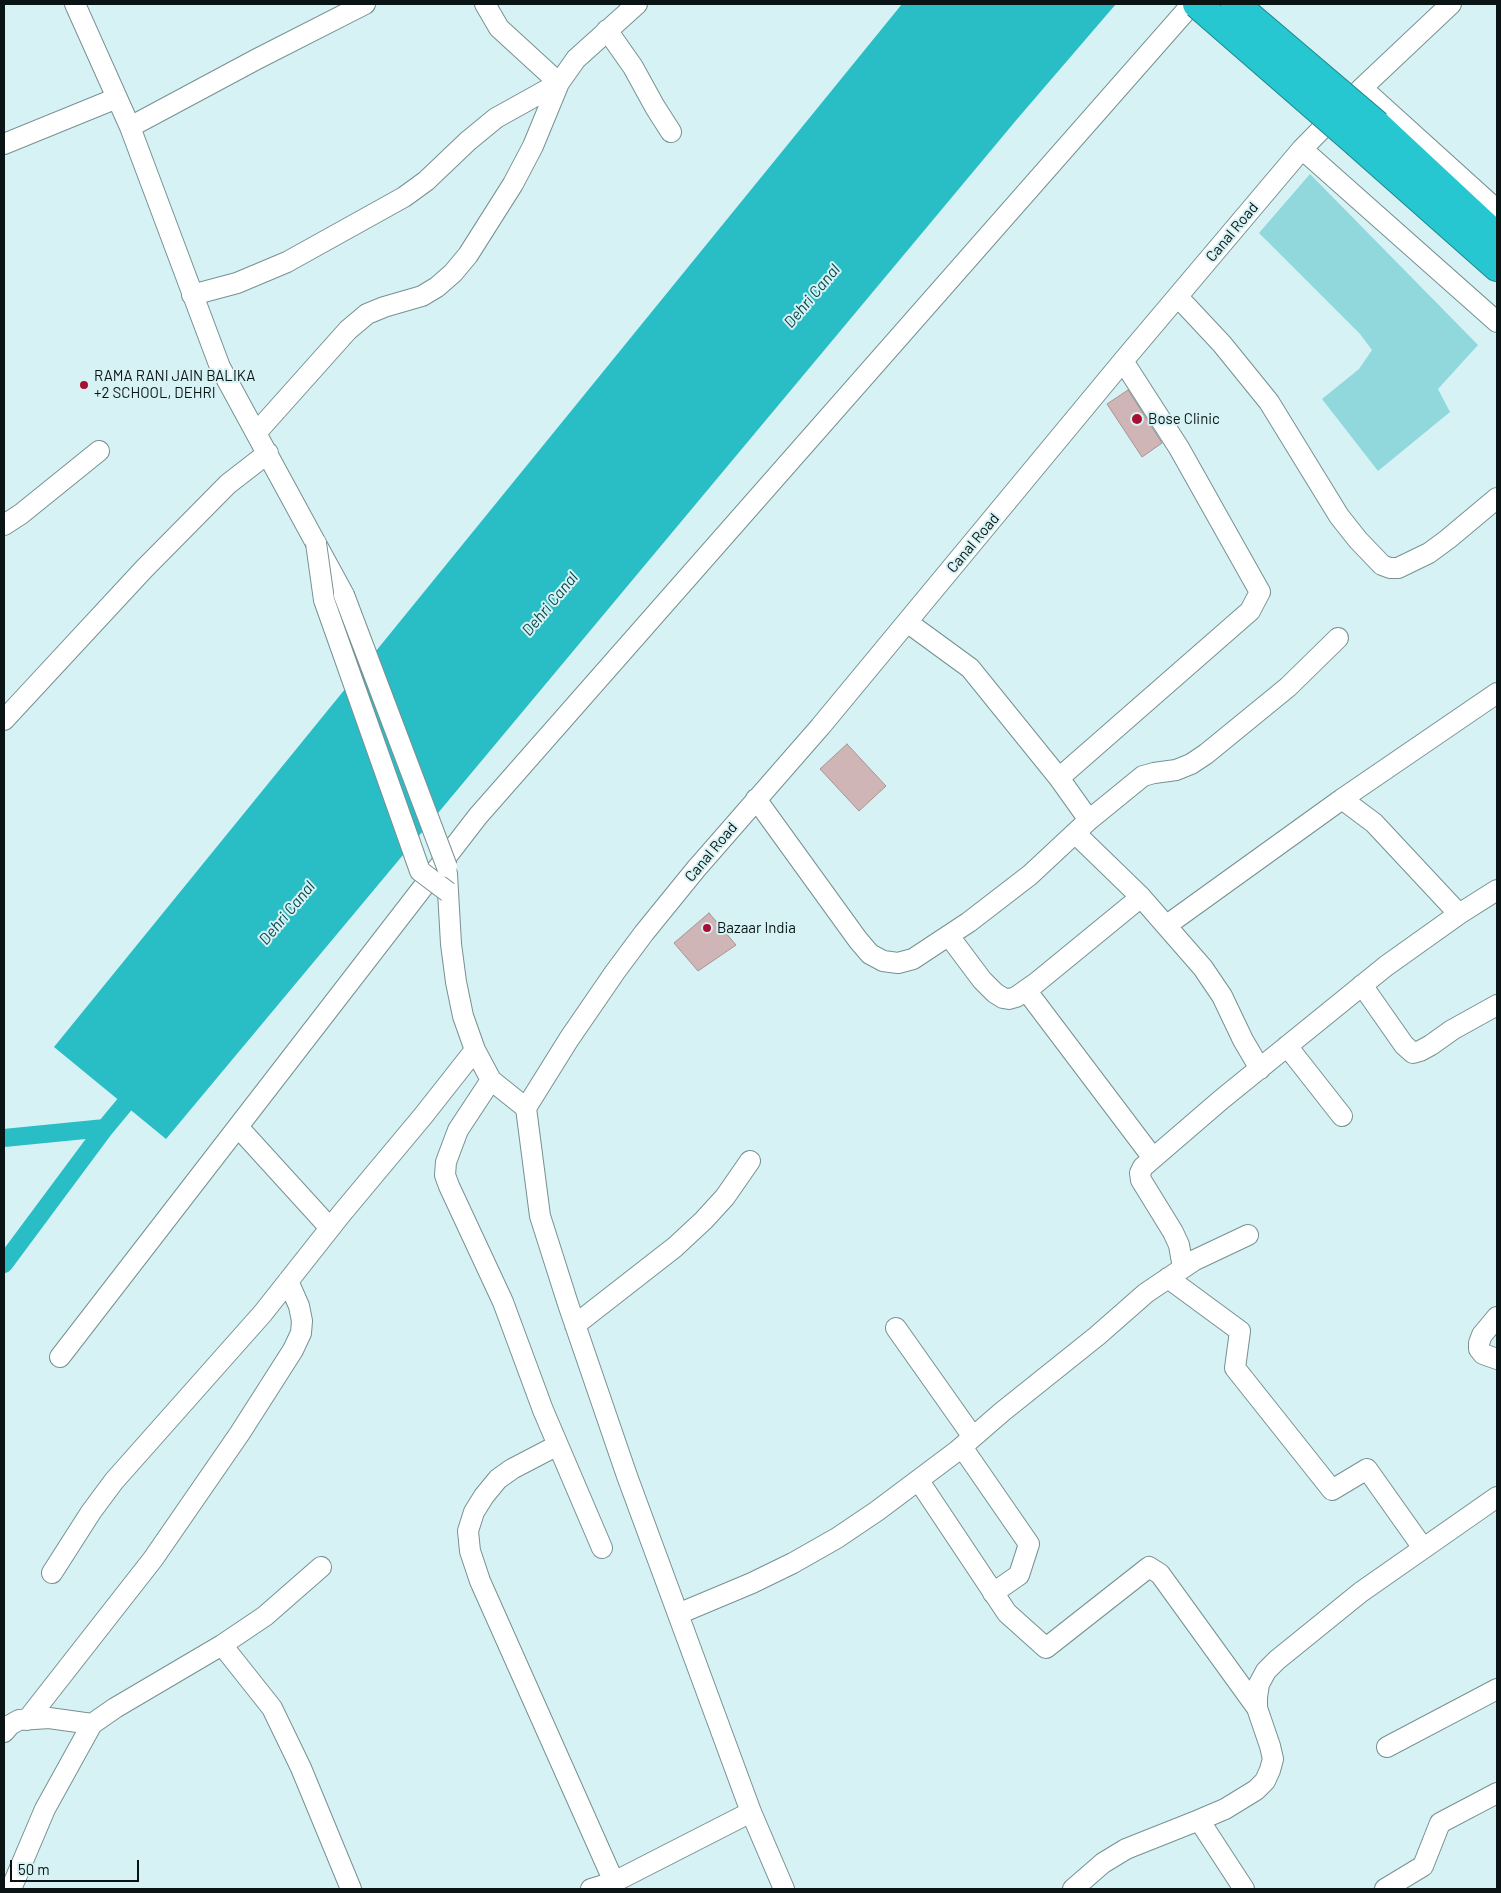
<!DOCTYPE html>
<html>
<head>
<meta charset="utf-8">
<style>
	body { margin:0 }
	#map { position:relative; width:1501px; height:1893px; overflow:hidden; background:#d6f2f4; font-family:Barlow,sans-serif }
	canvas { display:block }
	.frame { position:absolute; inset:0; border:5px solid #0a1415; pointer-events:none }
	.scale { position:absolute; left:10px; top:1860px; width:129px; height:22px; box-sizing:border-box; border:2px solid #0a1415; border-top:0; padding-left:6px; font-size:15px; line-height:18px; white-space:nowrap; color:#0a1415; -webkit-text-stroke:4px #d6f2f4; paint-order:stroke }
</style>
</head>
<body>
<div id="map">
<canvas width="1501" height="1893"></canvas>
<div class="frame"></div>
<div class="scale">50 m</div>
</div>
<script>
const ctx = document.querySelector('canvas').getContext('2d');
ctx.lineJoin = 'round';
function fill(path, color) {
  ctx.fillStyle = color;
  ctx.fill(path, 'evenodd');
}
function toPath(rows) {
  const path = new Path2D();
  for (const r of rows) {
    path.moveTo(r[0], r[1]);
    for (let i = 2; i < r.length; i += 2) path.lineTo(r[i], r[i + 1]);
  }
  return path;
}
function trace(path, color, width, dash) {
  ctx.strokeStyle = color;
  ctx.lineWidth = width;
  ctx.lineCap = dash ? 'butt' : 'round';
  ctx.setLineDash(dash || []);
  ctx.stroke(path);
}
function label(font, color, halo, rows, align = 'center') {
  ctx.font = font + ' Barlow,sans-serif';
  ctx.lineWidth = 4;
  ctx.setLineDash([]);
  ctx.textBaseline = 'middle';
  ctx.strokeStyle = halo;
  ctx.fillStyle = color;
  for (const [text, x, y, turn = 0] of rows) {
    ctx.save();
    ctx.translate(x, y);
    ctx.rotate((+turn || 0) * Math.PI / 180);
    ctx.textAlign = isNaN(turn) ? turn : align;
    if (halo) ctx.strokeText(text, 0, 0);
    ctx.fillText(text, 0, 0);
    ctx.restore();
  }
}
fill(toPath([
	[1310,174,1478,345,1438,389,1450,412,1378,471,1322,399,1359,369,1372,350,1360,334,1259,233]
]), '#90d8dc');
fill(toPath([
	[902,4,1116,4,1018,118,166,1139,54,1047]
]), '#29bec6');
trace(toPath([
	[4,1138,105,1128,139,1087],
	[4,1264,105,1128]
]), '#29bec6', 18);
const building = toPath([
	[1128,390,1162,443,1142,457,1107,404,1128,390],
	[847,744,886,786,859,811,820,769,847,744],
	[709,913,736,945,698,971,674,943,709,913]
]);
fill(building, '#cfb5b5');
trace(building, '#aa9292', 1);
const minor = toPath([
	[75,4,130,127,220,367,344,595],
	[607,30,633,67,655,107,671,132],
	[1362,88,1497,210],
	[130,127,257,59,365,4],
	[4,144,117,98],
	[1302,149,1497,322],
	[192,295,237,283,287,262,404,197,426,181,468,141,496,118,559,83,499,28,485,4],
	[1178,297,1222,344,1269,402,1339,516,1358,540,1382,565,1390,568,1398,568,1429,553,1448,539,1497,498],
	[256,433,348,330,367,314,384,307,422,296,437,287,453,273,468,255,513,184,533,146,559,83,576,59,637,4],
	[4,525,21,514,99,451],
	[907,622,970,668,1059,778,1089,820],
	[4,720,144,569,228,484,268,453],
	[1059,778,1250,611,1260,592,1179,448,1123,361],
	[756,799,858,940,870,954,883,961,898,963,913,959,969,922,1030,875,1089,820,1143,776,1154,773,1176,770,1191,764,1206,754,1288,687,1338,638],
	[1342,799,1374,823,1459,914],
	[1075,833,1141,897,1203,968,1222,996,1243,1040,1260,1069],
	[447,874,451,944,456,982,463,1016,475,1050,491,1080,526,1108,540,1216,568,1304,627,1476,751,1812,784,1889],
	[1167,925,1342,799,1497,693],
	[949,936,982,980,995,993,1003,998,1009,999,1016,997,1036,983,1141,897],
	[1362,985,1404,1045,1413,1053,1420,1051,1431,1045,1452,1030,1497,1005],
	[1026,990,1153,1158],
	[1287,1046,1342,1116],
	[491,1080,458,1130,446,1162,445,1175,449,1186,503,1302,543,1410,602,1548],
	[526,1108,569,1039,615,972,644,933,696,869,820,727,1123,361,1302,149,1362,88,1451,4],
	[238,1127,330,1228],
	[1183,1268,1179,1245,1173,1232,1141,1180,1140,1173,1143,1167,1222,1099,1386,966,1459,914,1497,890],
	[1168,1278,1240,1331,1235,1368,1332,1490,1367,1469,1423,1548],
	[1497,1317,1482,1335,1479,1343,1479,1349,1483,1354,1497,1359],
	[575,1325,675,1247,704,1220,725,1197,750,1161],
	[896,1328,973,1437],
	[60,1357,478,816,1192,4],
	[558,1445,512,1469,498,1479,484,1496,474,1512,468,1531,470,1551,480,1581,614,1882],
	[962,1447,1029,1544,1019,1575,993,1593],
	[919,1481,1007,1613,1046,1648,1149,1567,1160,1574,1257,1708],
	[52,1573,91,1512,114,1481,263,1313,342,1213,423,1116,475,1050],
	[678,1614,752,1583,793,1563,837,1538,877,1511,957,1451,1002,1412,1097,1336,1146,1293,1195,1260,1248,1235],
	[222,1645,272,1708,301,1768,351,1889],
	[27,1720,153,1559,240,1433,293,1350,301,1333,302,1321,299,1306,288,1281],
	[4,1732,10,1725,19,1720,49,1718,92,1724],
	[1387,1747,1497,1689],
	[11,1889,45,1809,92,1724,115,1708,222,1645,265,1616,321,1567],
	[591,1889,614,1882,751,1812],
	[1073,1889,1103,1863,1126,1849,1199,1820],
	[1244,1889,1199,1820,1225,1809,1256,1790,1265,1781,1270,1770,1273,1759,1270,1746,1257,1708,1257,1697,1259,1684,1266,1671,1277,1660,1361,1592,1497,1497],
	[1385,1889,1423,1866,1440,1823,1497,1793]
]);
const highway = toPath([
	[1377,125,1497,237],
	[1358,144,1497,267]
]);
trace(minor, '#779192', 22);
trace(highway, '#1c888f', 30);
trace(minor, '#fff', 20);
trace(highway, '#26c7d0', 28);
const minorBridge = toPath([
	[316,543,324,600,420,871,448,892],
	[344,595,447,867]
]);
const highwayBridge = toPath([
	[1197,4,1358,144],
	[1235,4,1377,125]
]);
trace(minorBridge, '#779192', 22, []);
trace(highwayBridge, '#1c888f', 30, []);
trace(minorBridge, '#fff', 20);
trace(highwayBridge, '#26c7d0', 28);
for (const [x, y, r, color] of [
	[84,385,5,"#a80f32"],
	[1137,419,6,"#a80f32"],
	[707,928,5,"#a80f32"]
]) {
  const dot = new Path2D();
  dot.arc(x, y, r, 0, 2 * Math.PI);
  ctx.fillStyle = color;
  ctx.fill(dot);
  trace(dot, '#d6f2f4', 2);
}
label('15px', '#0a1415', '#d6f2f4', [
	["Canal Road",1232,232,-50],
	["Canal Road",973,543,-50],
	["Canal Road",711,852,-50]
]);
label('15px', '#0a1415', '#d6f2f4', [
	["RAMA RANI JAIN BALIKA",94,376],
	["+2 SCHOOL, DEHRI",94,393],
	["Bose Clinic",1148,419],
	["Bazaar India",717,928]
], 'left');
label('italic 16px', '#0c4a4e', '#d6f2f4', [
	["Dehri Canal",812,296,-50],
	["Dehri Canal",550,604,-50],
	["Dehri Canal",287,913,-50]
]);
</script>
</body>
</html>
